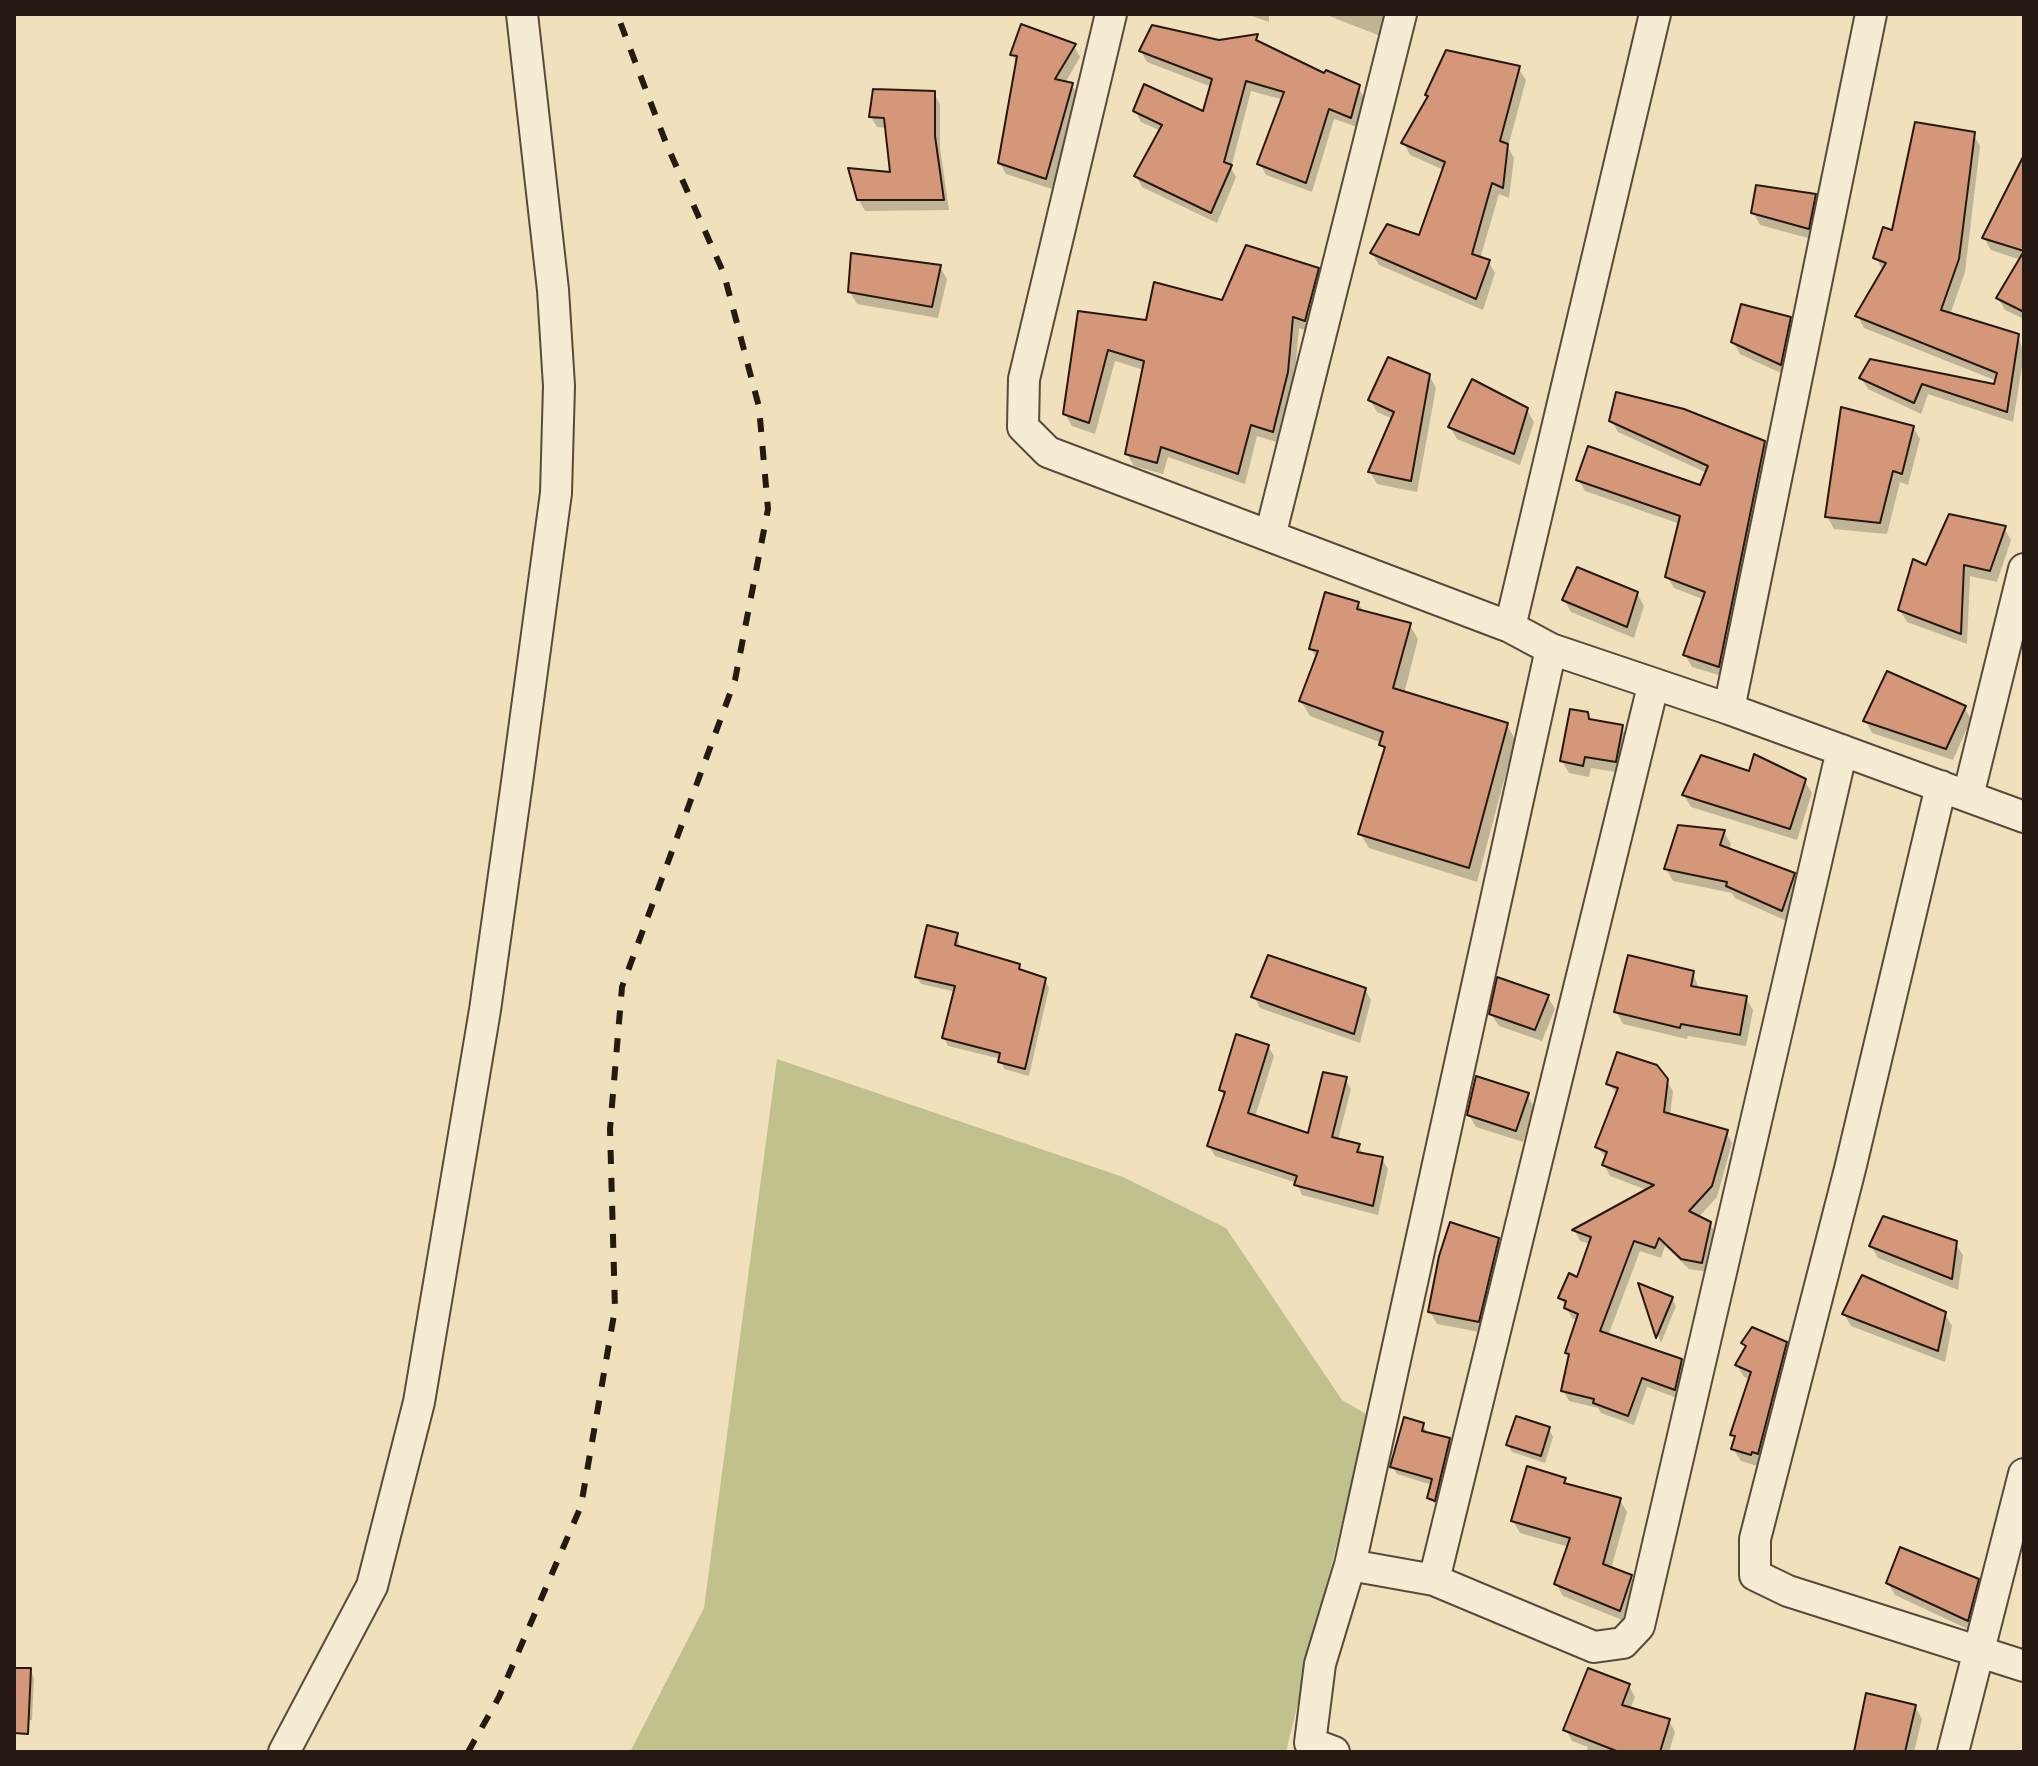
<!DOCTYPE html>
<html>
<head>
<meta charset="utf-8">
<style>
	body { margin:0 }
	#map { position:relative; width:2038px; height:1766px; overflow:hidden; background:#f0e1bc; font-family:"Libre Caslon Text",serif }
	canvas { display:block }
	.frame { position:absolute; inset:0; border:16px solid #251911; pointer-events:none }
</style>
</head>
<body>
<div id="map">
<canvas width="2038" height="1766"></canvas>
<div class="frame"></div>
</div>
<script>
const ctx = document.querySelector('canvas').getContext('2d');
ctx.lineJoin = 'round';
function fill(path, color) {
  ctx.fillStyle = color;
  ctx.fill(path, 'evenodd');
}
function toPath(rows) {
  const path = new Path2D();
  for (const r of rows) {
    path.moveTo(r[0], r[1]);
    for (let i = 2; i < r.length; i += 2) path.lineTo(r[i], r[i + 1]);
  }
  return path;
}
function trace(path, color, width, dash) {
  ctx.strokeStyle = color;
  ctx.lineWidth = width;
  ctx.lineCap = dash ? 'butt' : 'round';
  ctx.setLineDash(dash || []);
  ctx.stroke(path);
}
fill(toPath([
	[777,1059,1123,1177,1226,1228,1342,1400,1368,1415,1286,1752,630,1752,704,1608]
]), '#c0c18c');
fill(toPath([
	[1246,14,1269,14,1269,22],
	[1324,14,1389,14,1383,37],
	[1074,46,1080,57,1065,83,1071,84,1078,95,1052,189,1006,174,1000,163,1017,64,1013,55],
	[1141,51,1326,76,1358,87,1364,98,1357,127,1334,119,1312,192,1266,175,1260,164,1284,100,1251,91,1231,168,1236,177,1217,223,1142,187,1136,176,1161,131,1141,122,1135,111,1204,114,1212,87,1147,62],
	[1518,68,1526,80,1508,147,1514,158,1509,198,1499,194,1480,259,1488,261,1495,273,1483,310,1379,265,1372,253,1421,237,1444,170,1410,155,1404,143,1429,98,1427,95],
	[934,93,940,104,940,148,949,210,865,211,859,200,892,174,887,128,877,127,871,117],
	[1973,134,1980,146,1965,272,1950,315,2018,336,2024,354,2013,422,1928,394,1921,414,1868,389,1861,378,1995,386,1997,381,1864,328,1858,316,1882,269,1876,257],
	[2024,181,2024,319,2005,310,1998,298,2021,260,1991,250,1984,238],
	[1814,196,1821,208,1815,240,1760,225,1753,212],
	[940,267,947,279,938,318,857,304,850,292],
	[1317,270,1324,281,1312,332,1299,328,1294,385,1280,443,1257,436,1245,484,1168,457,1163,474,1134,466,1127,454,1144,370,1115,361,1095,434,1072,426,1065,414,1080,313,1183,387],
	[1789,319,1796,331,1787,376,1740,354,1733,342],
	[1429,375,1436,388,1417,492,1377,484,1370,472,1393,419,1377,412,1370,400],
	[1527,410,1534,422,1520,465,1457,439,1450,427],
	[1611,420,1764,442,1771,454,1725,677,1692,667,1685,655,1705,600,1674,588,1667,576,1680,524,1585,491,1578,479,1701,488,1707,473,1618,432],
	[1913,427,1920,439,1908,485,1900,482,1887,534,1834,529,1827,516],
	[2004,528,2011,540,1997,582,1970,576,1967,644,1907,622,1900,610,1927,567],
	[1637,593,1644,606,1634,638,1571,612,1564,600],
	[1358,603,1363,611,1409,624,1418,639,1404,694,1506,724,1515,739,1477,882,1369,848,1360,833,1385,752,1382,743,1310,716,1301,701,1317,659,1311,649],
	[1964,707,1971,719,1953,760,1872,733,1865,720],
	[1586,714,1591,721,1621,727,1628,739,1622,773,1591,768,1589,777,1569,773,1562,761],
	[1750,773,1805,781,1812,793,1797,840,1691,807,1684,795],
	[1724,832,1731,844,1729,850,1794,874,1801,887,1789,922,1735,898,1732,893,1673,881,1666,869],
	[957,934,960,948,1019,966,1023,973,1045,980,1049,988,1029,1076,1004,1069,1001,1059,948,1046,944,1038,956,992,921,984,917,977],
	[1693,972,1699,989,1746,998,1753,1010,1746,1046,1688,1036,1687,1039,1623,1024,1616,1011],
	[1365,989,1371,1000,1360,1043,1260,1008,1254,997],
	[1548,997,1555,1009,1542,1041,1499,1026,1491,1014],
	[1268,1046,1274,1056,1255,1117,1309,1135,1345,1079,1351,1089,1338,1140,1358,1145,1364,1156,1382,1159,1388,1169,1378,1215,1302,1195,1297,1183,1215,1156,1209,1146,1225,1098,1221,1090],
	[1666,1080,1673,1091,1670,1116,1726,1132,1732,1143,1717,1197,1698,1218,1710,1224,1716,1234,1708,1272,1689,1269,1665,1246,1661,1258,1640,1251,1608,1336,1681,1361,1687,1371,1680,1399,1647,1387,1634,1425,1601,1413,1598,1408,1569,1401,1563,1390,1570,1357,1568,1352,1578,1321,1572,1318,1561,1298,1578,1280,1591,1244,1580,1241,1575,1231,1649,1191,1610,1176,1604,1165,1607,1159,1597,1147,1618,1095,1608,1084],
	[1527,1095,1534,1107,1523,1142,1476,1127,1469,1115],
	[1498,1240,1505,1252,1485,1333,1437,1324,1430,1312],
	[1955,1243,1963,1255,1958,1290,1878,1258,1871,1246],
	[1641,1286,1672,1298,1676,1306,1661,1343],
	[1844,1314,1945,1314,1952,1326,1945,1362,1851,1326],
	[1743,1343,1786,1343,1793,1356,1765,1465,1759,1463,1757,1466,1741,1461,1733,1449,1736,1440,1733,1434,1751,1380,1744,1377,1737,1365,1747,1349],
	[1423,1425,1427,1432,1449,1440,1453,1448,1439,1507,1429,1498,1432,1485,1397,1474,1392,1466],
	[1549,1429,1553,1437,1545,1463,1512,1452,1508,1445],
	[1565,1480,1568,1487,1620,1500,1627,1512,1611,1569,1631,1577,1638,1589,1627,1622,1563,1596,1556,1584,1569,1547,1520,1533,1513,1521],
	[1977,1580,1984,1593,1974,1632,1895,1595,1888,1583],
	[14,1670,30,1670,34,1678,32,1720,14,1719],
	[1629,1686,1635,1697,1630,1709,1669,1721,1675,1732,1669,1752,1586,1752,1588,1747,1572,1741,1566,1730],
	[1915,1706,1922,1719,1914,1752,1856,1752]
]), '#0003');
const building = toPath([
	[1021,24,1076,44,1055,79,1073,83,1046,179,998,163,1017,56,1010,55,1021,24],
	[1152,25,1219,40,1258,34,1256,40,1324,73,1326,70,1360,85,1351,118,1329,109,1306,183,1257,164,1284,92,1246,81,1224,162,1232,165,1211,213,1134,176,1162,125,1133,111,1144,84,1203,111,1212,79,1139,51,1152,25],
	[1446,50,1520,66,1500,141,1508,144,1503,188,1492,183,1472,254,1490,260,1476,299,1370,253,1387,224,1419,235,1445,162,1401,143,1428,96,1425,95,1446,50],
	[873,89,935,91,935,136,944,200,857,200,848,168,890,172,884,118,869,117,873,89],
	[1915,122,1975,132,1959,259,1941,310,2019,334,2007,412,1922,384,1914,403,1859,378,1870,359,1994,384,1997,373,1855,316,1886,263,1873,258,1883,227,1892,230,1915,122],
	[2024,155,2024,312,1996,298,2024,251,1982,238,2024,155],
	[1756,185,1816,194,1809,229,1751,213,1756,185],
	[1246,245,1319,268,1305,321,1293,317,1288,372,1273,432,1251,425,1238,474,1161,447,1157,463,1125,454,1144,361,1108,350,1089,423,1063,414,1078,311,1146,320,1154,282,1222,300,1246,245],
	[851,253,941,265,932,307,848,292,851,253],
	[1741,304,1791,317,1781,365,1731,342,1741,304],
	[1388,357,1430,374,1411,481,1368,472,1394,412,1368,400,1388,357],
	[1472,379,1528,408,1514,454,1448,427,1472,379],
	[1616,392,1684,409,1765,441,1719,667,1683,655,1705,592,1665,577,1680,516,1576,480,1588,446,1700,485,1708,466,1609,421,1616,392],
	[1841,407,1914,426,1902,474,1893,471,1880,523,1825,517,1841,407],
	[1949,514,2006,526,1990,571,1964,565,1961,634,1898,610,1913,559,1926,565,1949,514],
	[1577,567,1638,592,1627,627,1562,600,1577,567],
	[1325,592,1359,602,1357,609,1411,623,1393,688,1508,723,1469,868,1358,834,1385,747,1379,745,1383,732,1299,701,1318,651,1309,649,1325,592],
	[1887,671,1966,706,1946,749,1863,721,1887,671],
	[1570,709,1588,712,1589,719,1623,725,1616,762,1585,757,1583,766,1560,761,1570,709],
	[1754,754,1806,779,1790,829,1682,795,1701,755,1749,771,1754,754],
	[1678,825,1725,830,1720,845,1795,873,1782,911,1726,886,1727,882,1664,869,1678,825],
	[927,925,958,933,955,945,1020,964,1019,969,1046,978,1025,1069,998,1062,1000,1053,942,1038,955,986,915,977,927,925],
	[1268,955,1366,988,1354,1034,1251,997,1268,955],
	[1628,955,1694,971,1691,986,1747,996,1740,1035,1681,1024,1680,1028,1614,1012,1628,955],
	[1497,977,1549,995,1535,1030,1489,1014,1497,977],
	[1236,1034,1269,1045,1248,1113,1308,1133,1323,1072,1347,1077,1332,1137,1360,1144,1357,1152,1383,1157,1373,1206,1294,1185,1297,1176,1207,1146,1225,1092,1219,1090,1236,1034],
	[1617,1052,1657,1065,1668,1079,1664,1112,1728,1130,1712,1186,1689,1211,1711,1222,1702,1263,1681,1259,1659,1238,1655,1248,1634,1241,1600,1331,1682,1359,1675,1390,1642,1378,1628,1416,1593,1403,1594,1399,1561,1391,1569,1354,1565,1353,1578,1314,1564,1308,1566,1301,1558,1298,1569,1273,1577,1277,1591,1237,1572,1230,1654,1185,1602,1165,1607,1152,1595,1147,1618,1088,1606,1084,1617,1052],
	[1476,1076,1529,1093,1516,1131,1467,1115,1476,1076],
	[1883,1216,1957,1241,1952,1279,1869,1246,1883,1216],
	[1450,1222,1499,1238,1479,1322,1428,1312,1439,1256,1450,1222],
	[1862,1275,1946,1312,1938,1351,1842,1314,1862,1275],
	[1638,1283,1673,1297,1656,1338,1638,1283],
	[1752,1327,1787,1342,1758,1454,1752,1452,1751,1455,1731,1449,1735,1436,1730,1435,1751,1372,1735,1365,1746,1346,1741,1343,1752,1327],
	[1516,1416,1550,1427,1541,1456,1506,1445,1516,1416],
	[1404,1417,1424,1423,1422,1431,1450,1438,1435,1501,1427,1498,1432,1479,1390,1467,1404,1417],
	[1527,1466,1566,1478,1564,1483,1621,1498,1603,1564,1632,1575,1620,1611,1554,1584,1570,1538,1511,1521,1527,1466],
	[1900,1547,1979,1579,1968,1621,1886,1583,1900,1547],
	[14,1668,31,1668,28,1734,14,1733,14,1668],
	[1588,1668,1630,1684,1622,1705,1670,1719,1660,1752,1619,1752,1563,1730,1588,1668],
	[1866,1693,1916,1705,1905,1752,1854,1752,1866,1693]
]);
fill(building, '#d4977a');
trace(building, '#251911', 2);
const minor = toPath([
	[1111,14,1024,379,1023,427,1048,452,1510,627,1551,649,1729,709,2024,817],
	[1270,536,1401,14],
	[1510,627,1655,14],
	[1729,709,1871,14],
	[1941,786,1850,1169,1755,1539,1755,1575,1788,1591,2024,1666],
	[1968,796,2024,569],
	[1350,1565,1434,1580,1594,1647,1623,1643,1639,1626,1842,750],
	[1434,1580,1653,686],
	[284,1752,372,1586,419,1402,485,1010,517,782,556,493,559,386,553,290,522,14],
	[1334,1752,1310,1743,1320,1664,1350,1565,1551,649],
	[1953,1752,2024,1474]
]);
trace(minor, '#584b3c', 34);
trace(minor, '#f5ecd3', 30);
trace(toPath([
	[468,1752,499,1697,581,1506,615,1309,610,1129,622,987,735,680,768,509,759,407,724,274,666,143,617,14]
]), '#251911', 6, [14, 14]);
</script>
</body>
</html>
